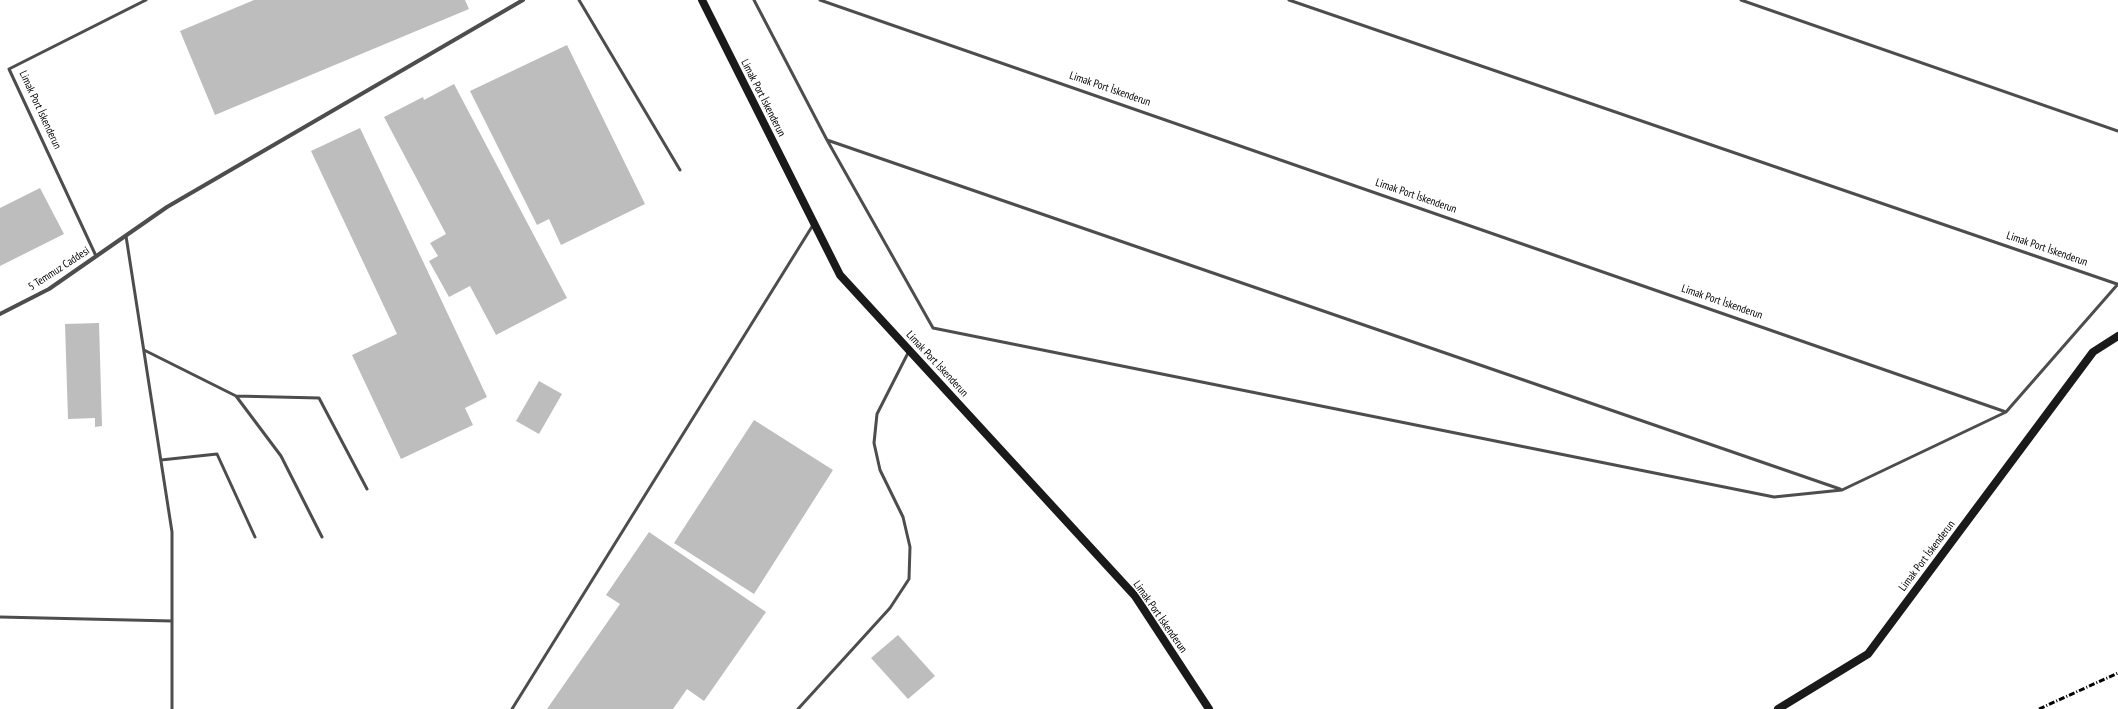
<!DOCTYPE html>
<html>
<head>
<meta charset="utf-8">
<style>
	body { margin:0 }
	canvas { display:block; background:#fff }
</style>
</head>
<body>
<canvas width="2118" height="709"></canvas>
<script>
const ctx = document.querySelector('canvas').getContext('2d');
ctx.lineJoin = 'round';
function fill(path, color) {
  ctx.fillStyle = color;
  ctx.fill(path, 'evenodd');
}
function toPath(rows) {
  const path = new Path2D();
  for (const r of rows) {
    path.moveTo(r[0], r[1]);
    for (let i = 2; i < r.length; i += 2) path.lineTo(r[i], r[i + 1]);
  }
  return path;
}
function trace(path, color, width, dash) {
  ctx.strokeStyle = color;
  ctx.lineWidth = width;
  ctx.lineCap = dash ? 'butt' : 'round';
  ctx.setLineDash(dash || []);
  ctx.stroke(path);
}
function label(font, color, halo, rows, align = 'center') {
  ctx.font = font + ' "PT Sans Narrow",sans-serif';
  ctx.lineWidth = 3;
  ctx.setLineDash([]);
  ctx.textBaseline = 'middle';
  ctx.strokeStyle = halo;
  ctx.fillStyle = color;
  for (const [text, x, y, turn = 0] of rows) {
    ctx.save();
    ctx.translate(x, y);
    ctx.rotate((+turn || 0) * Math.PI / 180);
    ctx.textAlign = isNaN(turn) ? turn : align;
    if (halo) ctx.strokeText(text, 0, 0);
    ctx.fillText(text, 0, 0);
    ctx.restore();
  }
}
fill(toPath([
	[254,0,465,0,469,9,215,115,180,31],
	[567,45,645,204,561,245,549,219,537,225,470,91],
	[454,84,567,298,496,335,470,286,449,297,429,261,438,256,430,243,446,234,384,117,423,97,424,100],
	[360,128,487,397,465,408,473,425,401,459,352,355,397,334,311,151],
	[40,188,64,234,0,266,0,208],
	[99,323,102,426,95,427,95,418,68,419,65,324],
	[539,381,562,394,539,434,516,421],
	[754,420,833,470,754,594,674,543],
	[649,532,766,612,704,701,687,689,673,709,547,709,620,604,606,595],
	[898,635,935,676,908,699,871,658]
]), '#bdbdbd');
trace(toPath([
	[579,0,680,170],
	[754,0,827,140,933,328,1774,497,1842,490,2006,412,2118,284],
	[820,0,2006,412],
	[1289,0,2117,284],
	[1741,0,2118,131],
	[827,140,1840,489],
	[126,236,172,532,172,709],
	[96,256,9,69,146,0],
	[144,350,236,396,281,456,322,537],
	[236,396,319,398,367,489],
	[161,460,217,454,255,537],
	[0,617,172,621],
	[512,709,813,225],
	[798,709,890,608,909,579,910,547,903,517,880,470,874,443,877,414,909,351]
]), '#4d4d4d', 3);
trace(toPath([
	[0,314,49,289,167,207,523,0]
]), '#4d4d4d', 4);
trace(toPath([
	[702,0,840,275,1135,596,1209,709],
	[1778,709,1868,654,2093,352,2118,336]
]), '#1a1a1a', 8);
trace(toPath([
	[2039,709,2118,673]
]), '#000', 3, [6, 2, 1, 2]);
label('11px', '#000', '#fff', [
	["Limak Port İskenderun",1110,89,19],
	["Limak Port İskenderun",763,98,63],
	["Limak Port İskenderun",40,110,65],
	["Limak Port İskenderun",1416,196,19],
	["Limak Port İskenderun",2047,249,19],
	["5 Temmuz Caddesi",59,269,-33],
	["Limak Port İskenderun",1722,302,19],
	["Limak Port İskenderun",937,364,47],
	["Limak Port İskenderun",1927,556,-53],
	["Limak Port İskenderun",1160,617,55]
]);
</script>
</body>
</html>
